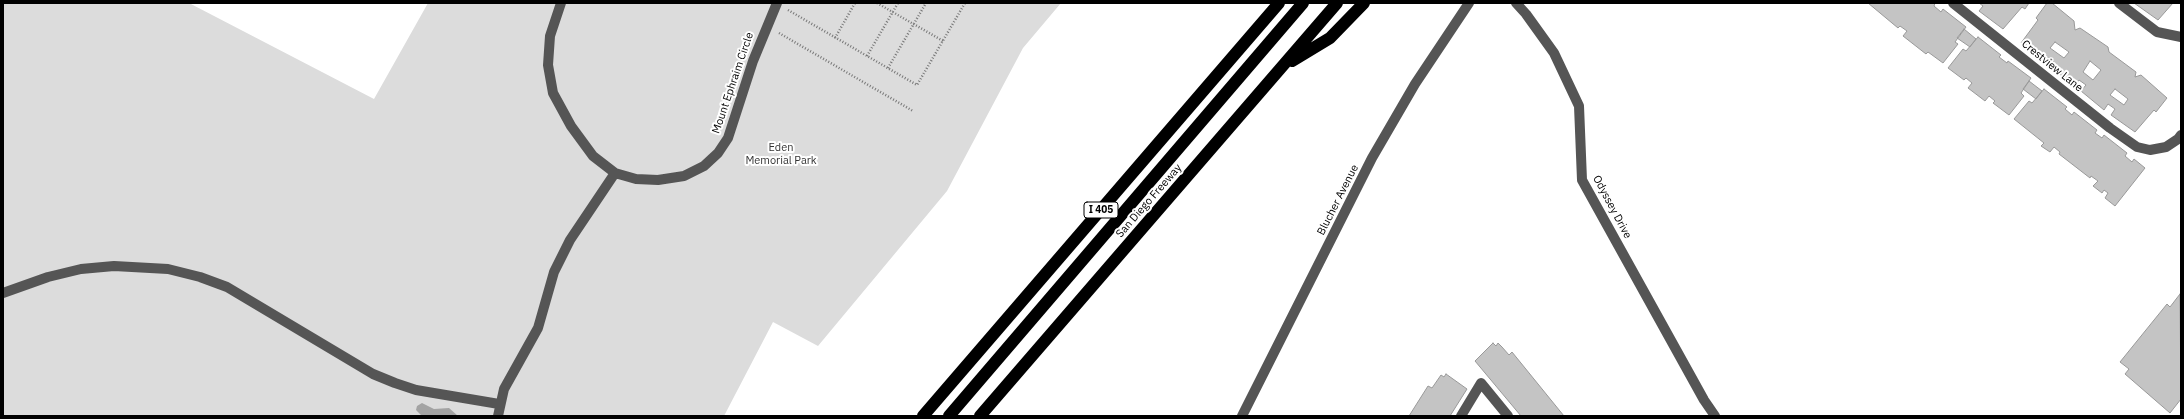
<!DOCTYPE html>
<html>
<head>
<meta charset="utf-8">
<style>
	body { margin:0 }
	#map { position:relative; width:2184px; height:419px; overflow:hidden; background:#fff; font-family:"IBM Plex Sans",sans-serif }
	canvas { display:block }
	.frame { position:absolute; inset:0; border:4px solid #000; pointer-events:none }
</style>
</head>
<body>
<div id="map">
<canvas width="2184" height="419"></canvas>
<div class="frame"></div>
</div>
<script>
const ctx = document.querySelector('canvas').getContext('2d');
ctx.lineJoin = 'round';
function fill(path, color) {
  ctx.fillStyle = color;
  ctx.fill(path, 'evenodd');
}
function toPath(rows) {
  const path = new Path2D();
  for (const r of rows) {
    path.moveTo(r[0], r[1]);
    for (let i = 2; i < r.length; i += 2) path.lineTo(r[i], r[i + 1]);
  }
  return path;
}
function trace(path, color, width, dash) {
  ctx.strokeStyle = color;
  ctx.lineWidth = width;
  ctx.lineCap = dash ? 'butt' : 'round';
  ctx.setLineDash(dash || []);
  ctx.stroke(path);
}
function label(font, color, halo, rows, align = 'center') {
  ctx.font = font + ' "IBM Plex Sans",sans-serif';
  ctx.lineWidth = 4;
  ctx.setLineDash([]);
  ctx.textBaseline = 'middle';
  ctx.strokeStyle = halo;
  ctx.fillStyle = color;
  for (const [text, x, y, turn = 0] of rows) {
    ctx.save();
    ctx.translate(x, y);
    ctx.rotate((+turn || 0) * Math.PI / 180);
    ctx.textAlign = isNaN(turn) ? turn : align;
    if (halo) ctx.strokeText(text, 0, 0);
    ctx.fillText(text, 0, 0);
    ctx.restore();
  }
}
fill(toPath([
	[3,3,189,3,374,99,428,3,1061,3,1023,48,947,191,818,346,773,322,724,416,3,416]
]), '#dcdcdc');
fill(toPath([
	[422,403,434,409,449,408,458,416,422,416,416,410,417,406]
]), '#a3a3a3');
const building = toPath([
	[1868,3,1935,3,1934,6,1941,12,1943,9,1966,27,1955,42,1958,44,1943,63,1928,52,1926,54,1903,36,1907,31,1900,26,1898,28,1868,3],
	[1979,3,2029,3,2025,9,2022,7,2003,29,1979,11,1983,6,1979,3],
	[2047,3,2052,3,2074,21,2075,30,2080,28,2108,47,2109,52,2136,72,2135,77,2141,75,2167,98,2156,112,2154,110,2135,132,2111,115,2115,109,2108,104,2104,110,2081,91,2086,85,2079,80,2075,85,2051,68,2055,63,2048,57,2044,63,2021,43,2038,20,2036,18,2047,3],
	[2055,42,2069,52,2064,58,2050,48,2055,42],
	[2090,61,2101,70,2093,80,2083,72,2090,61],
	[2115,89,2128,99,2124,105,2110,95,2115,89],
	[2134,3,2173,3,2158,20,2134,3],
	[1964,29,1976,39,1970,47,1957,38,1964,29],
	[1978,37,2001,55,1999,57,2007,63,2008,61,2031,78,2021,93,2024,96,2009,115,1993,103,1995,101,1989,96,1985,101,1968,88,1972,83,1966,78,1964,80,1948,68,1963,49,1966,51,1978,37],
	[2029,81,2042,91,2036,99,2023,89,2029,81],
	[2044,89,2067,107,2065,109,2072,115,2074,112,2097,130,2095,133,2102,138,2104,135,2127,153,2125,156,2132,162,2134,159,2145,168,2115,206,2105,198,2108,193,2104,190,2102,193,2093,186,2098,181,2091,176,2090,178,2059,154,2060,152,2054,147,2050,152,2041,146,2044,143,2014,119,2029,101,2032,103,2044,89],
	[2180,294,2181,399,2170,413,2125,374,2129,369,2120,362,2167,304,2170,307,2180,294],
	[1493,343,1496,346,1498,343,1502,347,1509,355,1512,352,1564,416,1521,416,1475,361,1493,343],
	[1446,374,1467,389,1450,416,1409,416,1428,386,1432,388,1441,375,1444,377,1446,374]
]);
fill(building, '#c4c4c4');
trace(building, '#999', 1);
trace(toPath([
	[877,3,943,41],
	[788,10,917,85,965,3],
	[779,33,913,111],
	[835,38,855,3],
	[867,56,898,3],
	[888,68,926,3]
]), '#777', 2.5, [1, 2]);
trace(toPath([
	[561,3,550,36,548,65,553,93,571,126,593,156,615,173,636,179,658,180,684,176,704,166,718,153,728,138,753,61,777,3],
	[1516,3,1526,14,1554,53,1579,106,1582,180,1704,400,1715,416],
	[1953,3,2110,128,2137,147,2150,150,2166,147,2178,139,2181,135],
	[2119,3,2157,32,2181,37],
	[3,293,48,277,81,269,114,266,168,269,200,277,227,287,373,374,395,383,416,390,499,404],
	[498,416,504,389,538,328,554,272,570,240,615,173],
	[1242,416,1372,158,1415,84,1469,3],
	[1461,416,1481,383,1508,416]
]), '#555', 10);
trace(toPath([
	[1292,61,1330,38,1364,3],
	[923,416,1279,3],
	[949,416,1303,3],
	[980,416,1337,3]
]), '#000', 12);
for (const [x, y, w] of [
	[1101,210,34]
]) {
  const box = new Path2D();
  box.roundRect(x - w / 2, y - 8, w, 16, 3);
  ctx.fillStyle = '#fff';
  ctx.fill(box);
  trace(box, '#000', 1);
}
label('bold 10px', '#000', null, [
	["I 405",1101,210]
]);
label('11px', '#000', '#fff', [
	["Crestview Lane",2052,66,39],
	["Mount Ephraim Circle",733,83,-71],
	["Blucher Avenue",1338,200,-63],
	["San Diego Freeway",1149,201,-49],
	["Odyssey Drive",1612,207,62]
]);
label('11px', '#333', '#fff', [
	["Eden",781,148],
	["Memorial Park",781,161]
]);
</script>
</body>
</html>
